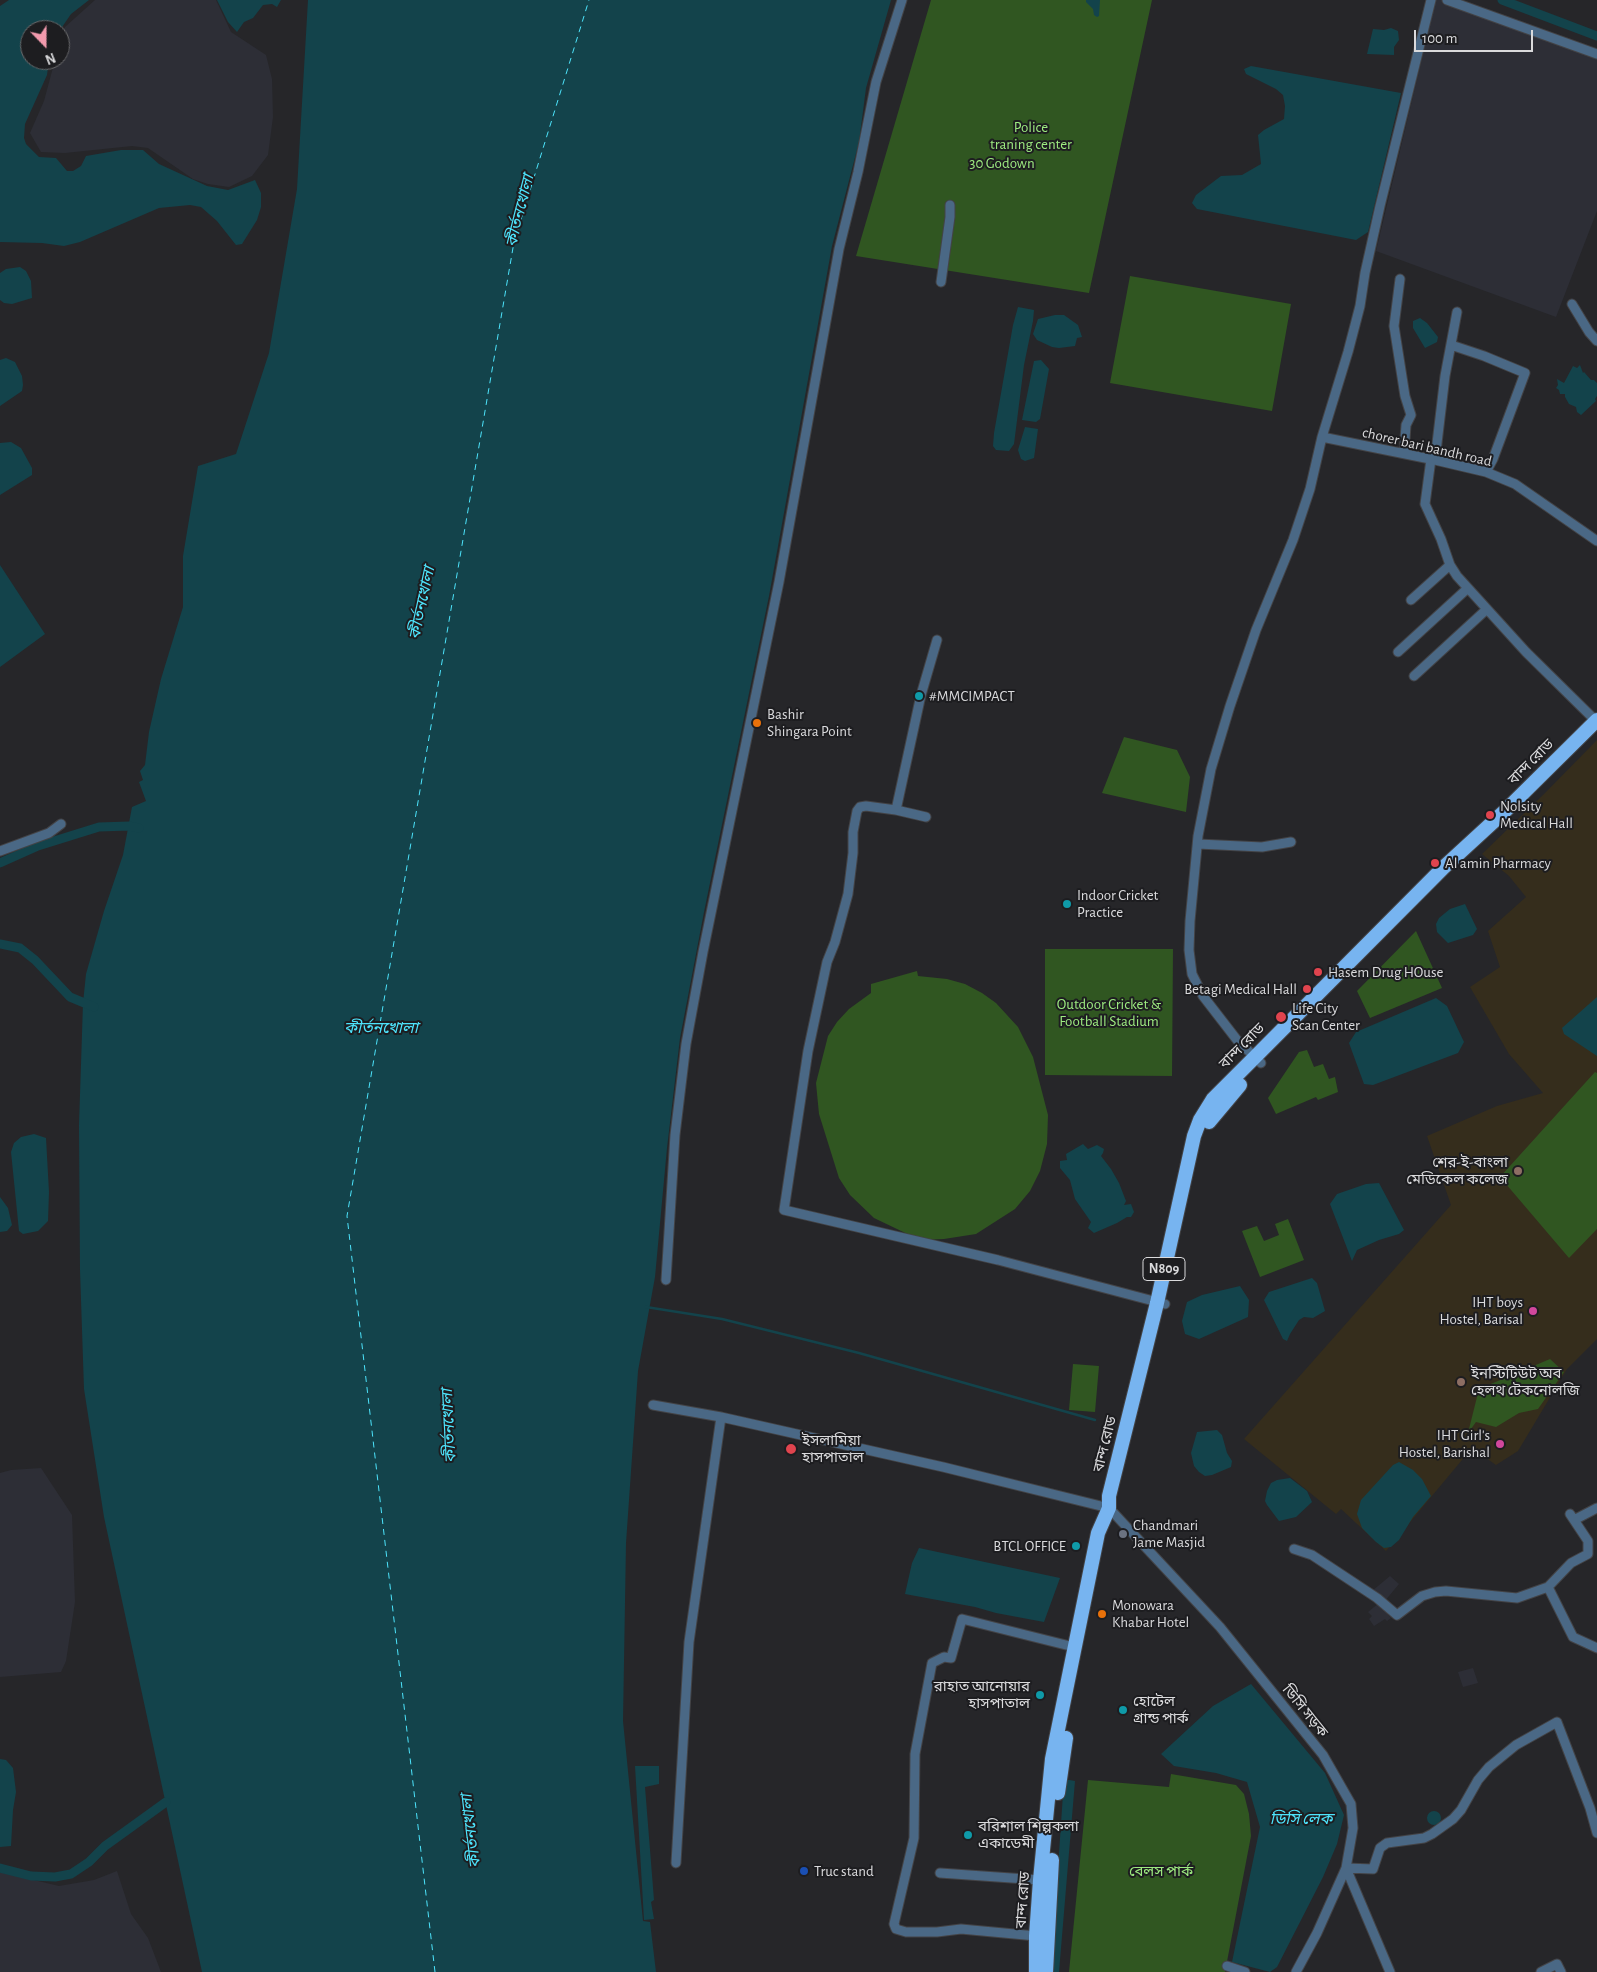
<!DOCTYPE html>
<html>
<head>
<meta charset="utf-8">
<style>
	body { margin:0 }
	#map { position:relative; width:1597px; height:1972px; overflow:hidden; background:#262629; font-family:"Alegreya Sans",sans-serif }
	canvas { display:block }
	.north { position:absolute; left:20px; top:20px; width:50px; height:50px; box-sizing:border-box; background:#1d1d20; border:1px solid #69696b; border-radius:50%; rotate:158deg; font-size:14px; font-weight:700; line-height:20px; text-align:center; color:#dadadc }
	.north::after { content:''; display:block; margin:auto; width:18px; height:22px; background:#f29aad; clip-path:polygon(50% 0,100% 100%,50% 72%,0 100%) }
	.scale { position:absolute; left:1414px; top:30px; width:119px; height:22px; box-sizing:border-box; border:2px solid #dadadc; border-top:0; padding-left:6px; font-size:15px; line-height:18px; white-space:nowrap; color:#dadadc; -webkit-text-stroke:4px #1d1d20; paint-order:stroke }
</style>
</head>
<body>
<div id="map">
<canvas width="1597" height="1972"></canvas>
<div class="north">N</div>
<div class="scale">100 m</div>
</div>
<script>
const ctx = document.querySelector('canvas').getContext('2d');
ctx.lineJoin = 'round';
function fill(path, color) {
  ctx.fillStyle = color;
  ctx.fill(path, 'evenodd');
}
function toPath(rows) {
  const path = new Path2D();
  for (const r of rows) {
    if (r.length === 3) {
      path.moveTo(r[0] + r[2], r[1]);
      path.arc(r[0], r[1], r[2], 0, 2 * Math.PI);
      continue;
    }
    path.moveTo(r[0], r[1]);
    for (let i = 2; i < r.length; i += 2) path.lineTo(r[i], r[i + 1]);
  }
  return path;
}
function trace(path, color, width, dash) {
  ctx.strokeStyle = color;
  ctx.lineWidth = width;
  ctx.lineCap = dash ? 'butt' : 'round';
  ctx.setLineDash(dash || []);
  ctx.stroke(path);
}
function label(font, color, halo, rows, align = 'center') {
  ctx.font = font + ' "Alegreya Sans","Noto Sans Bengali",sans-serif';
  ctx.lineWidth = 4;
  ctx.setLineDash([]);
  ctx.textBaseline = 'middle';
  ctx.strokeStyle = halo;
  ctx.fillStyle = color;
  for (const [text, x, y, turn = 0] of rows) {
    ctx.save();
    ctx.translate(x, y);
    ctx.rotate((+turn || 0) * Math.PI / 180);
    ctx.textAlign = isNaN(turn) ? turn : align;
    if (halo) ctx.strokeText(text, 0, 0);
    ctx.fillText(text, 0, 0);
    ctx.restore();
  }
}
fill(toPath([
	[95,0,216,0,231,32,266,55,272,79,273,117,268,155,252,176,229,187,208,184,193,179,148,148,132,146,65,153,41,152,30,133,44,101,55,60,60,60,60,42,65,27],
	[1436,0,1445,0,1597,56,1597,211,1556,317,1376,251],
	[41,1468,72,1515,75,1602,66,1661,61,1672,0,1677,0,1473,11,1470],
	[1390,1576,1399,1584,1384,1602,1372,1591],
	[1379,1603,1391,1618,1387,1621,1385,1619,1374,1626,1369,1619,1372,1616,1368,1612],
	[1473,1668,1478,1683,1463,1687,1458,1672],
	[117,1871,131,1914,148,1938,161,1972,0,1972,0,1872,59,1886,94,1880]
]), '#2d2e36');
fill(toPath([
	[1597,740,1597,1339,1567,1369,1518,1451,1496,1465,1472,1448,1386,1551,1341,1509,1336,1514,1244,1439,1451,1205,1427,1136,1497,1106,1543,1093,1509,1054,1470,987,1500,967,1488,931,1526,897,1509,876,1482,854,1544,794]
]), '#352d1c');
fill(toPath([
	[931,0,1152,0,1089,293,856,256],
	[1130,276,1291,304,1272,411,1110,383],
	[1124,737,1177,750,1190,777,1186,812,1102,793],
	[1416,931,1442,988,1370,1018,1357,991],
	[1045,949,1173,949,1172,1076,1045,1075],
	[917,971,918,976,947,979,965,984,982,993,996,1003,1018,1027,1033,1057,1048,1115,1047,1144,1040,1171,1030,1191,1015,1209,976,1234,944,1239,920,1240,874,1218,850,1195,839,1178,819,1114,816,1083,828,1036,837,1022,849,1009,871,993,871,984],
	[1307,1050,1314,1067,1323,1064,1329,1079,1335,1077,1338,1092,1318,1100,1316,1097,1276,1114,1268,1098,1299,1052],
	[1595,1072,1597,1073,1597,1229,1569,1258,1500,1177],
	[1288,1219,1304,1260,1260,1277,1242,1231,1257,1226,1264,1241,1279,1235,1275,1224],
	[1550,1359,1564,1372,1538,1409,1519,1413,1496,1427,1476,1422,1468,1433,1479,1389],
	[1073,1364,1099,1366,1095,1412,1069,1410],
	[1171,1774,1236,1785,1244,1794,1249,1814,1251,1836,1225,1972,1069,1972,1088,1780,1169,1787]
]), '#305621');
fill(toPath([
	[9,0,89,0,71,14,60,30,30,30,30,60,49,60,47,75,25,124,24,138,26,144,39,157,56,158,67,171,73,171,81,166,86,156,121,150,143,150,159,164,207,186,228,190,255,180,261,193,261,207,257,220,242,244,236,245,217,221,201,207,190,205,159,208,80,242,64,246,42,243,0,242,0,6],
	[217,0,281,0,277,7,272,4,263,5,253,18,244,22,237,32,228,22],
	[308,0,891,0,866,88,859,142,832,246,769,596,704,912,680,1038,667,1148,655,1277,638,1371,626,1543,623,1721,643,1921,650,1922,656,1972,202,1972,104,1517,84,1389,80,1270,79,1125,83,1003,86,974,104,911,123,855,132,807,146,801,139,782,143,780,140,771,145,765,149,732,161,679,183,607,183,556,198,466,236,454,269,353,297,189],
	[1086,0,1100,0,1099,16,1097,17,1094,15,1093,9,1086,2],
	[1391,28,1398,31,1399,40,1394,47,1394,55,1367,54,1373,29,1384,30],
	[1251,66,1401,93,1368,232,1356,240,1197,209,1192,203,1196,195,1221,176,1242,175,1261,164,1258,135,1264,130,1284,119,1285,106,1283,95,1276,89,1246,74,1244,69],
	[20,267,26,271,31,281,32,298,12,304,4,303,0,300,0,273,6,269],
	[1018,307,1034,310,1033,321,1024,365,1014,444,1009,451,996,450,993,446,994,433,1013,325],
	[1055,315,1064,315,1078,325,1082,337,1077,338,1075,346,1059,348,1052,347,1037,340,1033,334,1038,319],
	[1420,318,1427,323,1438,337,1437,342,1425,348,1413,328,1413,321],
	[6,358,15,362,22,376,23,385,22,391,0,406,0,360],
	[1041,360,1049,369,1040,419,1036,422,1022,420,1034,361],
	[1580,365,1583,373,1584,372,1591,380,1594,380,1597,383,1597,396,1595,399,1596,401,1581,415,1577,412,1576,407,1569,404,1565,397,1565,394,1560,394,1559,390,1556,388,1558,385,1557,379,1564,383,1573,366,1577,368],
	[1025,427,1038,429,1034,458,1025,461,1021,459,1018,450],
	[11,442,21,448,32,468,32,475,0,495,0,443],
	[0,565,45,634,0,667],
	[1465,904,1477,929,1473,935,1448,943,1437,932,1436,924,1439,918,1450,909],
	[1597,997,1597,1056,1564,1034,1562,1028],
	[1436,998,1447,1006,1464,1042,1458,1053,1373,1085,1364,1084,1349,1043,1356,1032],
	[34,1134,46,1138,49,1192,48,1221,38,1231,23,1234,19,1231,11,1152,14,1143,21,1137],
	[1083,1144,1088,1149,1097,1145,1104,1149,1103,1153,1101,1156,1111,1169,1119,1183,1126,1201,1124,1205,1131,1204,1134,1212,1131,1217,1127,1217,1117,1223,1094,1233,1088,1228,1091,1222,1075,1199,1070,1180,1060,1168,1060,1161,1067,1160,1066,1154],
	[1379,1183,1404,1230,1399,1234,1379,1240,1357,1250,1352,1261,1330,1204,1337,1194,1366,1184],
	[0,1197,8,1208,12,1225,7,1231,0,1232],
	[1312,1278,1317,1283,1325,1311,1313,1318,1304,1317,1299,1320,1290,1334,1287,1341,1283,1339,1264,1300,1269,1292],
	[1240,1286,1249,1300,1248,1317,1199,1339,1185,1334,1182,1321,1187,1302,1202,1295],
	[1217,1430,1222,1435,1227,1453,1232,1461,1231,1467,1212,1475,1205,1476,1199,1472,1194,1466,1191,1453,1197,1432],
	[1399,1462,1413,1470,1422,1479,1431,1496,1413,1517,1399,1540,1391,1547,1384,1548,1376,1542,1362,1528,1357,1514,1361,1500,1393,1465],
	[1290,1478,1307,1491,1312,1502,1296,1517,1279,1521,1267,1505,1265,1501,1267,1491,1271,1483,1277,1480],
	[919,1548,1060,1578,1044,1622,996,1613,975,1607,905,1594,912,1563],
	[1251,1684,1325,1773,1344,1815,1337,1844,1323,1877,1277,1967,1270,1972,1232,1962,1260,1827,1247,1782,1216,1773,1174,1766,1161,1754,1213,1706],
	[0,1759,6,1760,13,1768,16,1792,13,1810,11,1846,0,1847],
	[635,1766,659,1766,659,1784,645,1787,654,1900,651,1902,654,1919,644,1920],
	[1064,1779,1075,1781,1059,1972,1051,1972],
	[1434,1818,7]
]), '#13434b');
trace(toPath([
	[646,1307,722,1319,859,1353,1095,1420]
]), '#13434b', 2.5);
trace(toPath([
	[1502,0,1597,36],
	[0,863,38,846,99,827,129,826,139,828],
	[0,944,20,948,35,960,70,997,94,1007],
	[0,1868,31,1876,55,1877,71,1874,89,1862,105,1846,166,1802]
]), '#13434b', 9);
trace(toPath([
	[435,1972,347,1216,514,242,589,0]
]), '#4de4fc', 1, [6, 5]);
const minor = toPath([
	[1447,0,1597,54],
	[1400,279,1394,326,1405,396,1411,415,1406,425,1404,453],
	[941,282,950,217,950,205],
	[1572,304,1589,332,1597,341],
	[1451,345,1484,356,1525,373,1493,459,1486,472],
	[1322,437,1435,460,1486,472,1515,484,1597,541],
	[1431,459,1425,504,1441,539,1450,565,1457,576,1526,652,1596,721],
	[1435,460,1445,376,1457,312],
	[1411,600,1450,565],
	[1398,652,1468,588],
	[1414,676,1487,609],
	[896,810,866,806,860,807,857,811,853,832,853,853,848,894,835,942,827,962,808,1051,784,1210,998,1260,1165,1304],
	[926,817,896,810,921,695,937,640],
	[1198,844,1262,847,1291,842],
	[0,851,49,833,61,824],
	[1261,1063,1237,1040,1203,996,1192,974,1189,950,1190,921,1198,836,1211,769,1230,706,1256,630,1293,540,1310,489,1322,437,1348,352,1360,306,1365,273,1380,206,1431,0],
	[666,1280,675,1135,686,1044,703,952,779,582,839,249,858,172,876,82,902,0],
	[653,1405,721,1417],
	[1574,1520,1597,1508],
	[1294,1549,1312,1555,1377,1598,1397,1615,1422,1596,1435,1592,1446,1591,1517,1598,1548,1587,1571,1563,1588,1554,1588,1541,1570,1514],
	[1548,1587,1573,1637,1597,1648],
	[676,1863,689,1642,721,1417,943,1467,1109,1508,1220,1627,1323,1755,1351,1804,1353,1828,1346,1868,1317,1933,1296,1972],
	[940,1873,1040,1880],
	[1036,1936,961,1929,937,1932,906,1932,896,1929,894,1924,914,1838,915,1754,932,1663,944,1657,951,1658,962,1619,1074,1647],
	[1227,1966,1245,1972],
	[1390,1972,1346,1868,1373,1869,1380,1848,1387,1843,1424,1838,1432,1834,1453,1819,1461,1810,1478,1780,1489,1767,1516,1745,1557,1722,1590,1808,1597,1833],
	[1541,1972,1557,1964,1561,1972]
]);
const trunk = toPath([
	[1209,1122,1240,1085],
	[1058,1793,1066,1738],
	[1036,1972,1036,1936,1040,1880,1052,1759,1098,1533,1109,1508,1109,1496,1157,1303,1194,1136,1200,1120,1213,1099,1255,1057,1444,867,1505,811,1597,720],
	[1046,1972,1052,1860]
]);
trace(minor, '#434346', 11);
trace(trunk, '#434346', 16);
trace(minor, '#4a6885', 9);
trace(trunk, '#77b4f0', 14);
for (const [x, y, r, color] of [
	[919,696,5,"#0f9aa8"],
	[757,723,5,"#e8710a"],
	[1490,815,5,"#e0444e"],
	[1435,863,5,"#e0444e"],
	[1067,904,5,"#0f9aa8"],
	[1318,972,5,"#e0444e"],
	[1307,989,5,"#e0444e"],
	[1281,1017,6,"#e0444e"],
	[1518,1171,5,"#8d6e63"],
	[1533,1311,5,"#d1479c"],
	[1461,1382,5,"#8d6e63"],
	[1500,1444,5,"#d1479c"],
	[791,1449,6,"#e0444e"],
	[1123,1534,5,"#6b7280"],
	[1076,1546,5,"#0f9aa8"],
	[1102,1614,5,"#e8710a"],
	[1040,1695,5,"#0f9aa8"],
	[1123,1710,5,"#0f9aa8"],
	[968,1835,5,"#0f9aa8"],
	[804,1871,5,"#1a4fb4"]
]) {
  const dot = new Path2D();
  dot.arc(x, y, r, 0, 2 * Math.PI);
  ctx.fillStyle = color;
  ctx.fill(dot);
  trace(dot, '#1d1d20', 2);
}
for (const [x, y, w] of [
	[1164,1269,42]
]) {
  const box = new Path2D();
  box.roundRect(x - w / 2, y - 11.5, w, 23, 4);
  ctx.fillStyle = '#1d1d20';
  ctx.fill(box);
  trace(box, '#dadadc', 1);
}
label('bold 14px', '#dadadc', null, [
	["N809",1164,1269]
]);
label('15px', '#9deb80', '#1d1d20', [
	["Police",1031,127],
	["traning center",1031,144],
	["30 Godown",1002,163],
	["Outdoor Cricket &",1109,1004],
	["Football Stadium",1109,1021],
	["বেলস পার্ক",1161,1871]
]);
label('15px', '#dadadc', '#1d1d20', [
	["chorer bari bandh road",1427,447,13],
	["বান্দ রোড",1531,762,-45],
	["বান্দ রোড",1242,1046,-45],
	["বান্দ রোড",1105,1444,-76],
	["ডিসি সড়ক",1305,1711,51],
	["বান্দ রোড",1023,1900,-86]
]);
label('15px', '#dadadc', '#1d1d20', [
	["#MMCIMPACT",929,696],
	["Bashir",767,714],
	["Shingara Point",767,731],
	["Nolsity",1500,806],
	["Medical Hall",1500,823],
	["Al amin Pharmacy",1445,863],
	["Indoor Cricket",1077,895],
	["Practice",1077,912],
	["Hasem Drug HOuse",1328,972],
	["Betagi Medical Hall",1297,989,"right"],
	["Life City",1292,1008],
	["Scan Center",1292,1025],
	["শের-ই-বাংলা",1508,1162,"right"],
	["মেডিকেল কলেজ",1508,1179,"right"],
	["IHT boys",1523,1302,"right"],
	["Hostel, Barisal",1523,1319,"right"],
	["ইনস্টিটিউট অব",1471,1373],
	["হেলথ টেকনোলজি",1471,1390],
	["IHT Girl's",1490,1435,"right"],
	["Hostel, Barishal",1490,1452,"right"],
	["ইসলামিয়া",802,1440],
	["হাসপাতাল",802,1457],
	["Chandmari",1133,1525],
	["Jame Masjid",1133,1542],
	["BTCL OFFICE",1066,1546,"right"],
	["Monowara",1112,1605],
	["Khabar Hotel",1112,1622],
	["রাহাত আনোয়ার",1030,1686,"right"],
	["হাসপাতাল",1030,1703,"right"],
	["হোটেল",1133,1701],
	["গ্রান্ড পার্ক",1133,1718],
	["বরিশাল শিল্পকলা",978,1826],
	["একাডেমী",978,1843],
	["Truc stand",814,1871]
], 'left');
label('italic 16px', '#4de4fc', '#1d1d20', [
	["কীর্তনখোলা",520,211,-76],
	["কীর্তনখোলা",422,603,-78],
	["কীর্তনখোলা",381,1028],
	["কীর্তনখোলা",449,1426,-93],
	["ডিসি লেক",1301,1819],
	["কীর্তনখোলা",471,1831,-97]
]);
</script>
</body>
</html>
